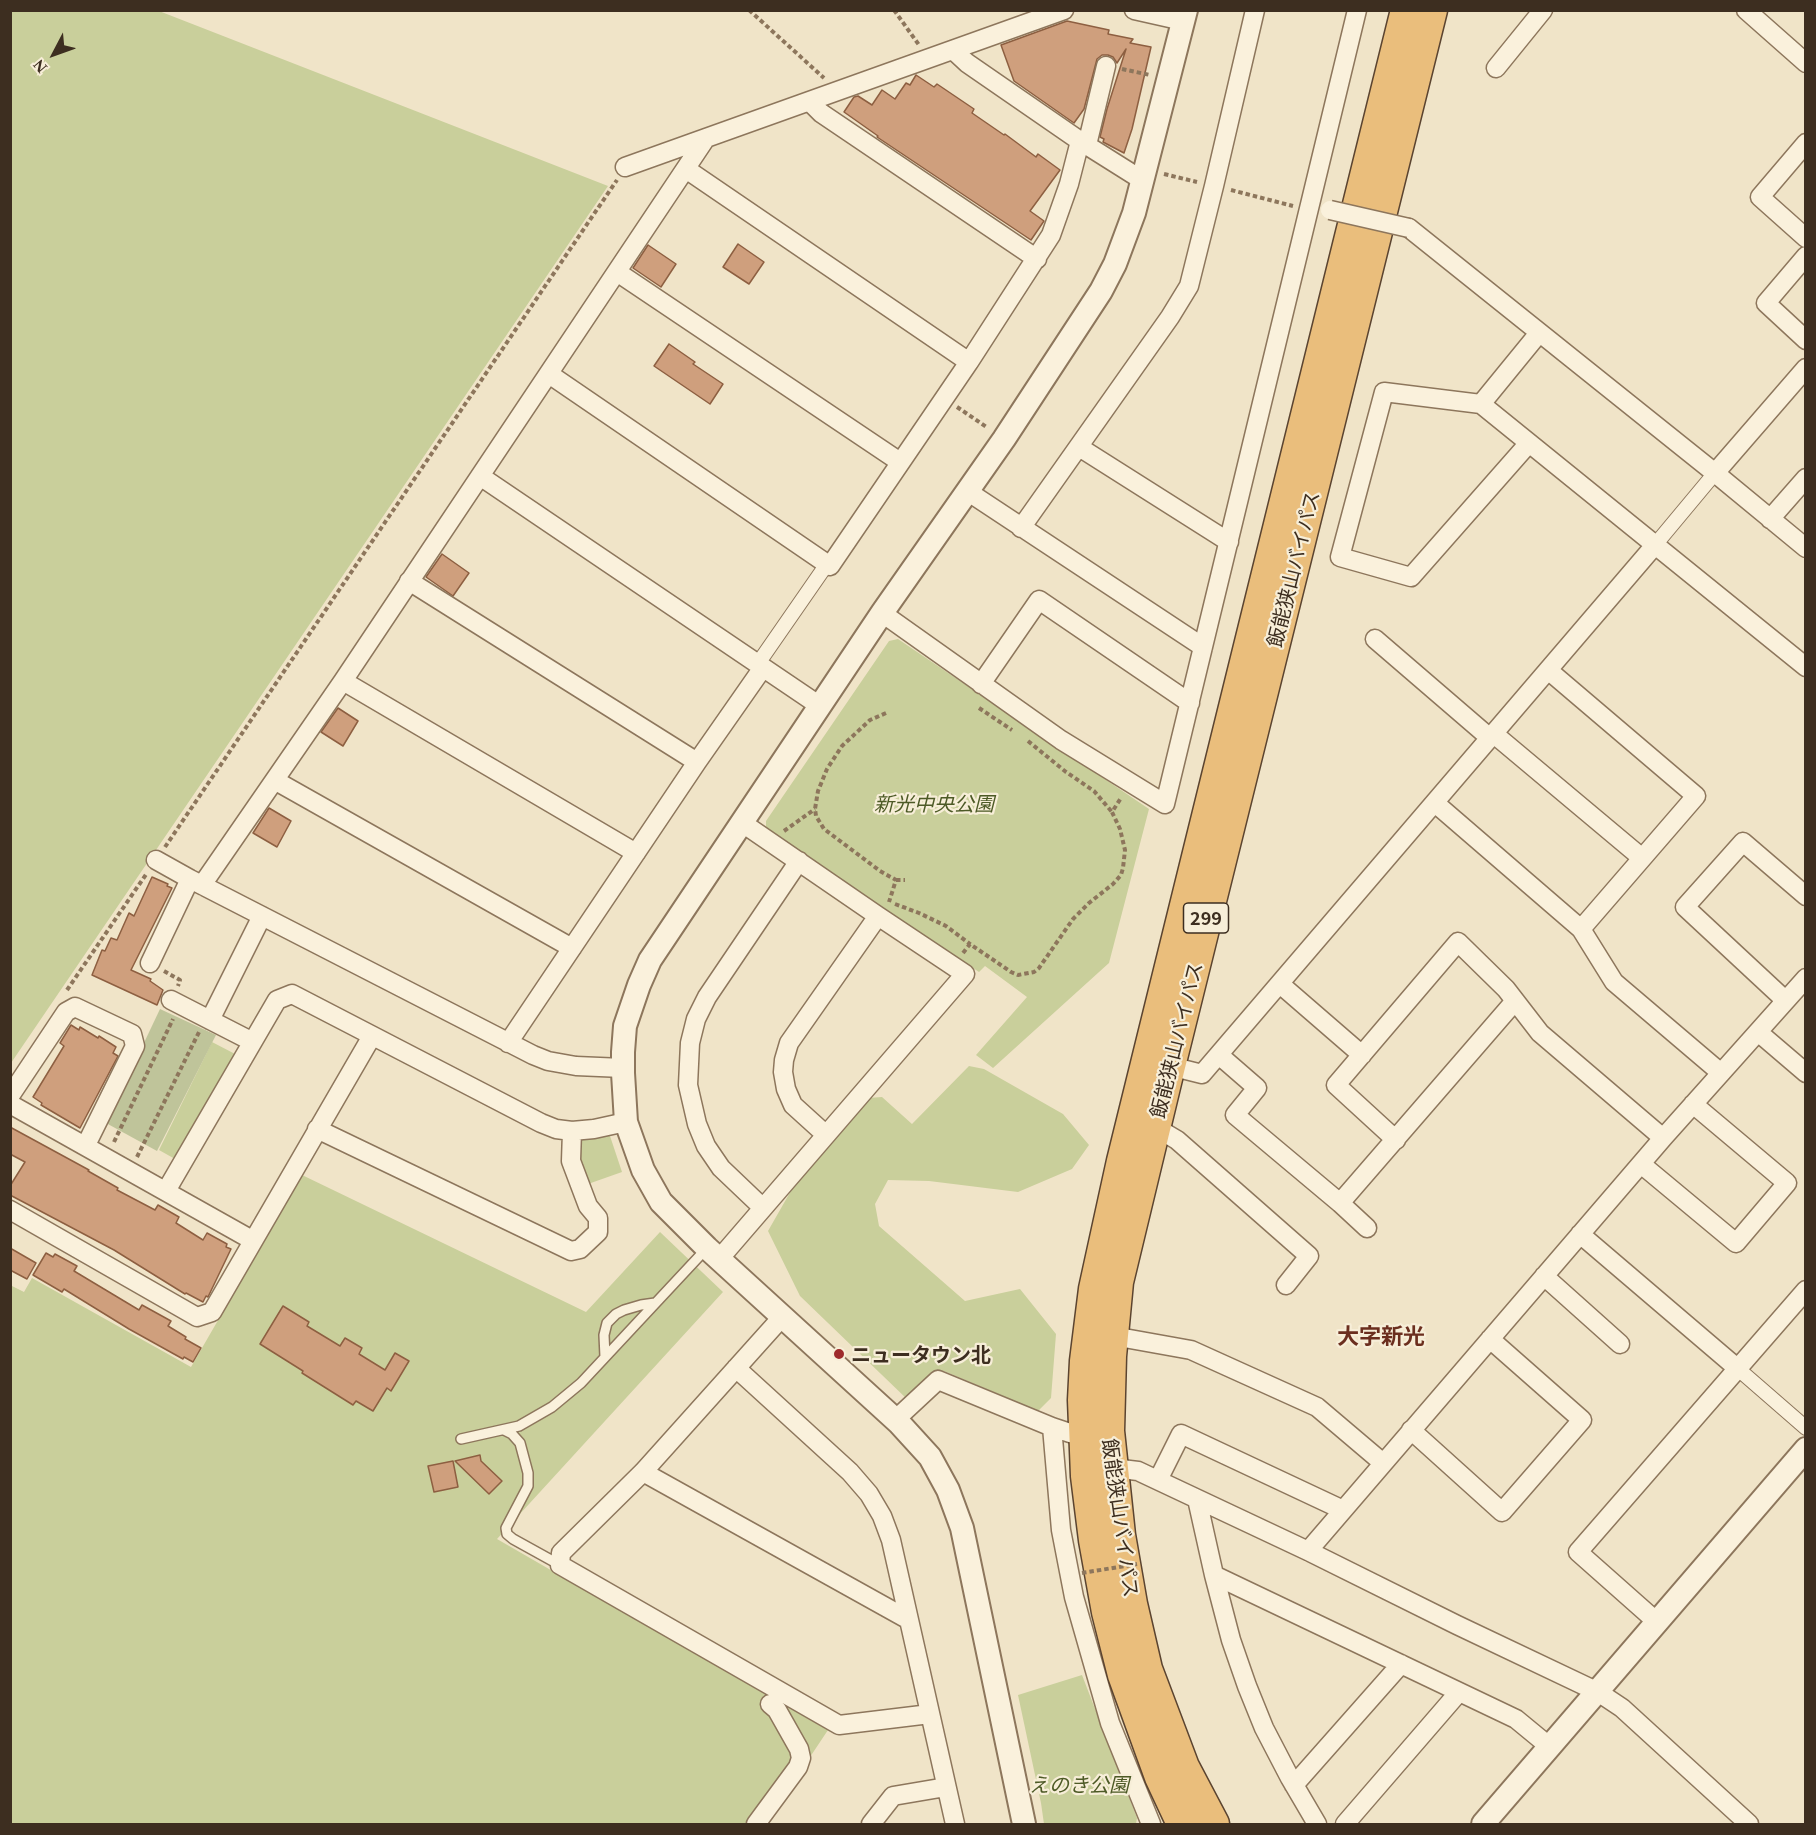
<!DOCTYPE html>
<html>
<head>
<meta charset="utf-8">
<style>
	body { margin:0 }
	#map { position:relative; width:1816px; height:1835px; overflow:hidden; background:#f0e4c8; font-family:Georgia,serif }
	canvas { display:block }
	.frame { position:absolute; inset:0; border:12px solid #3d2e20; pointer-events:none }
	.north { position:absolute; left:24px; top:24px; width:60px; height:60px; -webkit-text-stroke:4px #f7eed8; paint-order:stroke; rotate:229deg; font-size:16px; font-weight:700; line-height:24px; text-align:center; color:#3d2e20 }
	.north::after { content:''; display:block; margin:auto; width:21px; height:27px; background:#3d2e20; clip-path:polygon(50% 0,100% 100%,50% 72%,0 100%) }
</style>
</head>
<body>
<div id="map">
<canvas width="1816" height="1835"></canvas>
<div class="frame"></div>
<div class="north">N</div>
</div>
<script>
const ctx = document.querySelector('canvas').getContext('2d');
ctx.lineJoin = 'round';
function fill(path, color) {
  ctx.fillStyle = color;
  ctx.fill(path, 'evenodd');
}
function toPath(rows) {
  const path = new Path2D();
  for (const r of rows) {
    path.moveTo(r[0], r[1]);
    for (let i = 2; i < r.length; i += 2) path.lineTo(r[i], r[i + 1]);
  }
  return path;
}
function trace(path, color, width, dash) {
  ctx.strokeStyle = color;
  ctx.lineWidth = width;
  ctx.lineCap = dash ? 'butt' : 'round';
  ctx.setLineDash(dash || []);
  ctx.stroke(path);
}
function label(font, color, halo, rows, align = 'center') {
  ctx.font = font + ' Georgia,"Noto Sans JP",serif';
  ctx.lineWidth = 4.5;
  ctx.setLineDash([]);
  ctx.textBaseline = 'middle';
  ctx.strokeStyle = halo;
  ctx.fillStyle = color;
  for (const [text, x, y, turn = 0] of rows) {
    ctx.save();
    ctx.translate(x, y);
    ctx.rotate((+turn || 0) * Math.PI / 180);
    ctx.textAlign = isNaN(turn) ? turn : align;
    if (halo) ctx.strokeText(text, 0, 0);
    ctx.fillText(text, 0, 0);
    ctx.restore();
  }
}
fill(toPath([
	[11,11,159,11,608,186,11,1063],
	[898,639,1149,809,1109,963,993,1068,976,1055,1027,997,985,966,979,972,766,830,766,821,889,641],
	[212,1042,237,1055,175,1159,159,1150],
	[969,1066,984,1069,1063,1114,1089,1145,1072,1169,1018,1192,929,1181,888,1180,875,1204,879,1226,965,1301,1020,1289,1056,1334,1051,1398,1038,1411,944,1371,909,1401,800,1296,768,1231,792,1189,868,1098,882,1097,912,1124],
	[609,1133,622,1172,588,1184,577,1158,578,1144,584,1138],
	[302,1175,586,1312,660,1232,723,1292,497,1539,828,1730,800,1772,761,1824,11,1824,10,1285,24,1292,32,1278,191,1367],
	[1082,1675,1137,1818,1136,1824,1044,1824,1041,1803,1018,1695]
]), '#c9cf9b');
fill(toPath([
	[160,1009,216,1035,157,1151,106,1123]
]), '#bfc49a');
const building = toPath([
	[1067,21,1109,30,1108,34,1133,39,1130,43,1151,47,1132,129,1124,153,1103,142,1104,139,1100,137,1107,109,1126,49,1117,63,1113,57,1108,55,1102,55,1097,59,1084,109,1074,123,1014,81,1001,45,1067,21],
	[916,75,934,87,937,84,974,109,972,113,1004,135,1005,134,1036,157,1038,154,1060,170,1030,211,1044,221,1031,240,877,137,878,136,844,112,854,97,858,96,872,105,882,90,895,99,906,83,910,85,916,75],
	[738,244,764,262,749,284,723,267,738,244],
	[648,245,676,264,661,287,633,268,648,245],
	[669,344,695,362,693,364,723,384,710,404,654,366,669,344],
	[442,554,469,573,453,596,426,577,442,554],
	[338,708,358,721,343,746,321,732,338,708],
	[269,808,291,821,277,847,253,833,269,808],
	[152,877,168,884,167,886,172,888,131,970,151,979,150,981,163,990,157,1005,92,975,102,950,105,951,111,938,117,940,129,913,134,916,152,877],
	[71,1025,79,1030,80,1027,98,1038,99,1036,116,1047,113,1053,118,1056,80,1128,41,1105,42,1103,33,1097,64,1046,60,1043,71,1025],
	[10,1127,89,1170,88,1171,118,1188,117,1190,155,1210,158,1205,179,1217,176,1223,203,1240,207,1233,227,1244,226,1247,231,1249,208,1297,206,1296,203,1302,186,1293,185,1294,114,1250,10,1195,10,1186,25,1162,10,1154,10,1127],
	[10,1248,36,1263,27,1279,10,1270,10,1248],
	[46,1253,53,1257,55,1254,77,1266,74,1271,139,1310,142,1305,171,1321,168,1326,186,1337,185,1339,201,1348,193,1362,184,1357,183,1359,129,1329,64,1289,62,1292,33,1275,46,1253],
	[283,1306,309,1322,307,1326,340,1346,345,1338,362,1348,359,1354,385,1370,395,1353,409,1361,391,1391,387,1388,373,1411,356,1401,353,1405,302,1373,303,1371,260,1344,283,1306],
	[480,1455,481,1461,502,1481,489,1494,455,1461,480,1455],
	[453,1461,458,1487,434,1492,428,1466,453,1461]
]);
fill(building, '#cf9f7d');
trace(building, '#8d5f41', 1.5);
const service = toPath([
	[605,1357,604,1335,607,1323,616,1314,624,1310,641,1305,655,1303],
	[504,1430,512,1434,520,1443,528,1473,528,1486,506,1528,507,1534,513,1539,560,1565],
	[461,1439,519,1426,552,1407,581,1383,707,1248]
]);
const pedestrian = toPath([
	[1655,545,1715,473],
	[757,665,827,564],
	[1737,1368,1806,1428]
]);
const minor = toPath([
	[1134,10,1183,21],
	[1746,10,1806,63],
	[953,50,967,63,1080,141,1142,180],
	[1496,68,1543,10],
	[810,102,821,113,1037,259],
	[1806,143,1760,197,1806,238],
	[1087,145,1106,66],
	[625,167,706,138],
	[686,169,969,362],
	[1409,228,1715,473,1806,548],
	[1806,256,1766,303,1806,340],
	[617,272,900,462],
	[549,374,830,566,969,362,1051,235,1069,184,1080,141],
	[1481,404,1806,667],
	[1529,443,1411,577,1340,557,1384,392,1481,404,1539,333],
	[1079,447,1229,542],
	[1715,473,1806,368],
	[480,476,820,706],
	[967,491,1203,647],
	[1770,519,1806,478],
	[1021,528,1170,317,1189,286,1214,186,1255,10],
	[409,581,697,762],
	[882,613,1061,740,1165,804,1357,10],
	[1375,639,1490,738],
	[1548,670,1696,796,1581,929],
	[343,681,636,853],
	[981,684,1039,600,1190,703],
	[1494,734,1642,858],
	[276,781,572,948],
	[1435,803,1581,929,1614,982,1721,1073],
	[156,860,190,879,533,1055,548,1061,576,1066,623,1068],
	[202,885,343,681,706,138,1064,10],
	[150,963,190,879],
	[1280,984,1362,1055],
	[171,1000,251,1041],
	[1785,1000,1685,907,1743,842,1806,896],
	[210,1020,262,916],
	[1758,1032,1806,1073],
	[508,1043,697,762,762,669],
	[1219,1055,1257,1088,1235,1115,1340,1203,1367,1228],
	[1170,1066,1202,1074,1655,545],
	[10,1096,66,1012,75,1007,132,1034,135,1046,86,1145],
	[10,1104,252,1240],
	[1155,1127,1177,1140,1309,1256,1286,1285],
	[317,1129,571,1251,580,1249,598,1232,598,1218,588,1206,571,1161,572,1131],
	[825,1134,793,1105,786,1089,783,1072,784,1060,789,1043,878,916],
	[1396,1140,1336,1085,1458,942,1506,989,1540,1033,1663,1138],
	[1641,1164,1736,1243,1787,1183,1693,1104],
	[166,1191,277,1000,292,994,541,1123,556,1129,572,1131,594,1129,626,1122],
	[1340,1203,1515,1001],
	[763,1208,721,1168,706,1146,697,1124,688,1085,690,1043,696,1019,707,997,799,861],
	[10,1210,197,1317,212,1312,372,1036],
	[1580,1234,1737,1368],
	[720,1258,965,974,878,916,741,822],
	[1544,1276,1620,1344],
	[783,1316,643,1472,561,1553,560,1565,839,1725,930,1714],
	[1113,1336,1191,1350,1317,1407,1383,1463],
	[736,1368,850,1472,869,1494,882,1516,891,1540,955,1824],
	[895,1420,938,1380,1052,1427,1070,1433,1085,1435],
	[1052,1427,1061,1530,1074,1597,1110,1723,1151,1824],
	[1411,1430,1502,1512,1582,1420,1490,1339],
	[1113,1468,1138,1471,1308,1551,1457,1625,1598,1692,1622,1708,1749,1824],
	[643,1472,909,1620],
	[1158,1480,1181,1434,1343,1510],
	[1197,1499,1214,1575,1231,1640,1247,1686,1264,1728,1290,1778,1317,1824],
	[1308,1551,1663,1138,1806,978],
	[1214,1575,1516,1719,1550,1747],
	[1657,1622,1578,1552,1806,1290],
	[1294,1785,1401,1664],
	[756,1824,798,1767,801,1758,799,1749,777,1710,770,1704],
	[871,1824,893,1796,946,1787],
	[1345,1824,1459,1692]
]);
const tertiary = toPath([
	[1024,1824,962,1528,948,1490,930,1457,899,1423,707,1248,661,1202,643,1170,626,1122,623,1073,623,1052,625,1026,639,985,650,960,882,613,1004,439,1101,291,1115,264,1134,213,1186,10],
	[1483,1824,1806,1449]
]);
const trunk = toPath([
	[1182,1824,1160,1777,1123,1675,1107,1612,1094,1540,1086,1476,1083,1400,1085,1361,1094,1289,1122,1161,1406,10],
	[1214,1824,1184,1767,1147,1669,1132,1604,1120,1535,1109,1431,1111,1356,1118,1282,1170,1066,1432,10]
]);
trace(service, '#8d765c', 12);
trace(pedestrian, '#8d765c', 16);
trace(minor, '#8d765c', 21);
trace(tertiary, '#8d765c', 26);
trace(trunk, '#5b4430', 33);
trace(toPath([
	[749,10,824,78],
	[894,10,919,45],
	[1122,69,1150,75],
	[1164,174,1197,182],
	[1231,190,1293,206],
	[957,407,988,428],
	[979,708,1012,730],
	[886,713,870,720,842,746,827,769,818,791,815,809,816,816,824,829,880,871,896,880,889,902],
	[1028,741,1066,772,1094,791,1112,812],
	[784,831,815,809],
	[165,847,617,180],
	[896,880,905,880],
	[895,904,919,913,946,926,970,944],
	[963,953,970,944,1011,972,1018,975,1034,972,1039,968,1073,919,1089,903,1113,884,1121,875,1123,868,1125,850,1120,829,1112,812,1121,798],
	[164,971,180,980,178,986],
	[67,990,147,873],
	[114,1142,173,1019],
	[137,1157,199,1032]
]), '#8d765c', 4, [4.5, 3]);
trace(service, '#faf1dc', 9);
trace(pedestrian, '#faf1dc', 14);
trace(minor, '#faf1dc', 18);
trace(tertiary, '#faf1dc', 22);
trace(trunk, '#eabe7c', 30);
const minorBridge = toPath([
	[1330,210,1409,228]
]);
trace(minorBridge, '#8d765c', 21, []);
trace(toPath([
	[1082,1573,1137,1564]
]), '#8d765c', 4, [4.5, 3]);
trace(minorBridge, '#faf1dc', 18);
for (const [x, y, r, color] of [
	[839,1354,6,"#9e2a2b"]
]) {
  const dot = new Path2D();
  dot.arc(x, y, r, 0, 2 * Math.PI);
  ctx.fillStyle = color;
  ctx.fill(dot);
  trace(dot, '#f7eed8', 2);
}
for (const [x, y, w] of [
	[1206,918,45]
]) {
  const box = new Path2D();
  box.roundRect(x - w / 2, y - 15, w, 30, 4.5);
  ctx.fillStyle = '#f7eed8';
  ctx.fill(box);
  trace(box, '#3d2e20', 1.5);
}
label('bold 18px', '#3d2e20', null, [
	["299",1206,918]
]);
label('20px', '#3d2e20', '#f7eed8', [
	["飯能狭山バイパス",1293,569,-76],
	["飯能狭山バイパス",1176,1040,-76],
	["飯能狭山バイパス",1121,1518,82]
]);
label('italic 20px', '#4d5a26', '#f7eed8', [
	["新光中央公園",934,803],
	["えのき公園",1079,1784]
]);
label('bold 20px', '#3d2e20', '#f7eed8', [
	["ニュータウン北",851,1354]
], 'left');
label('bold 22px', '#6b2e1e', '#f7eed8', [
	["大字新光",1381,1336]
]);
</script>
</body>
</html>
